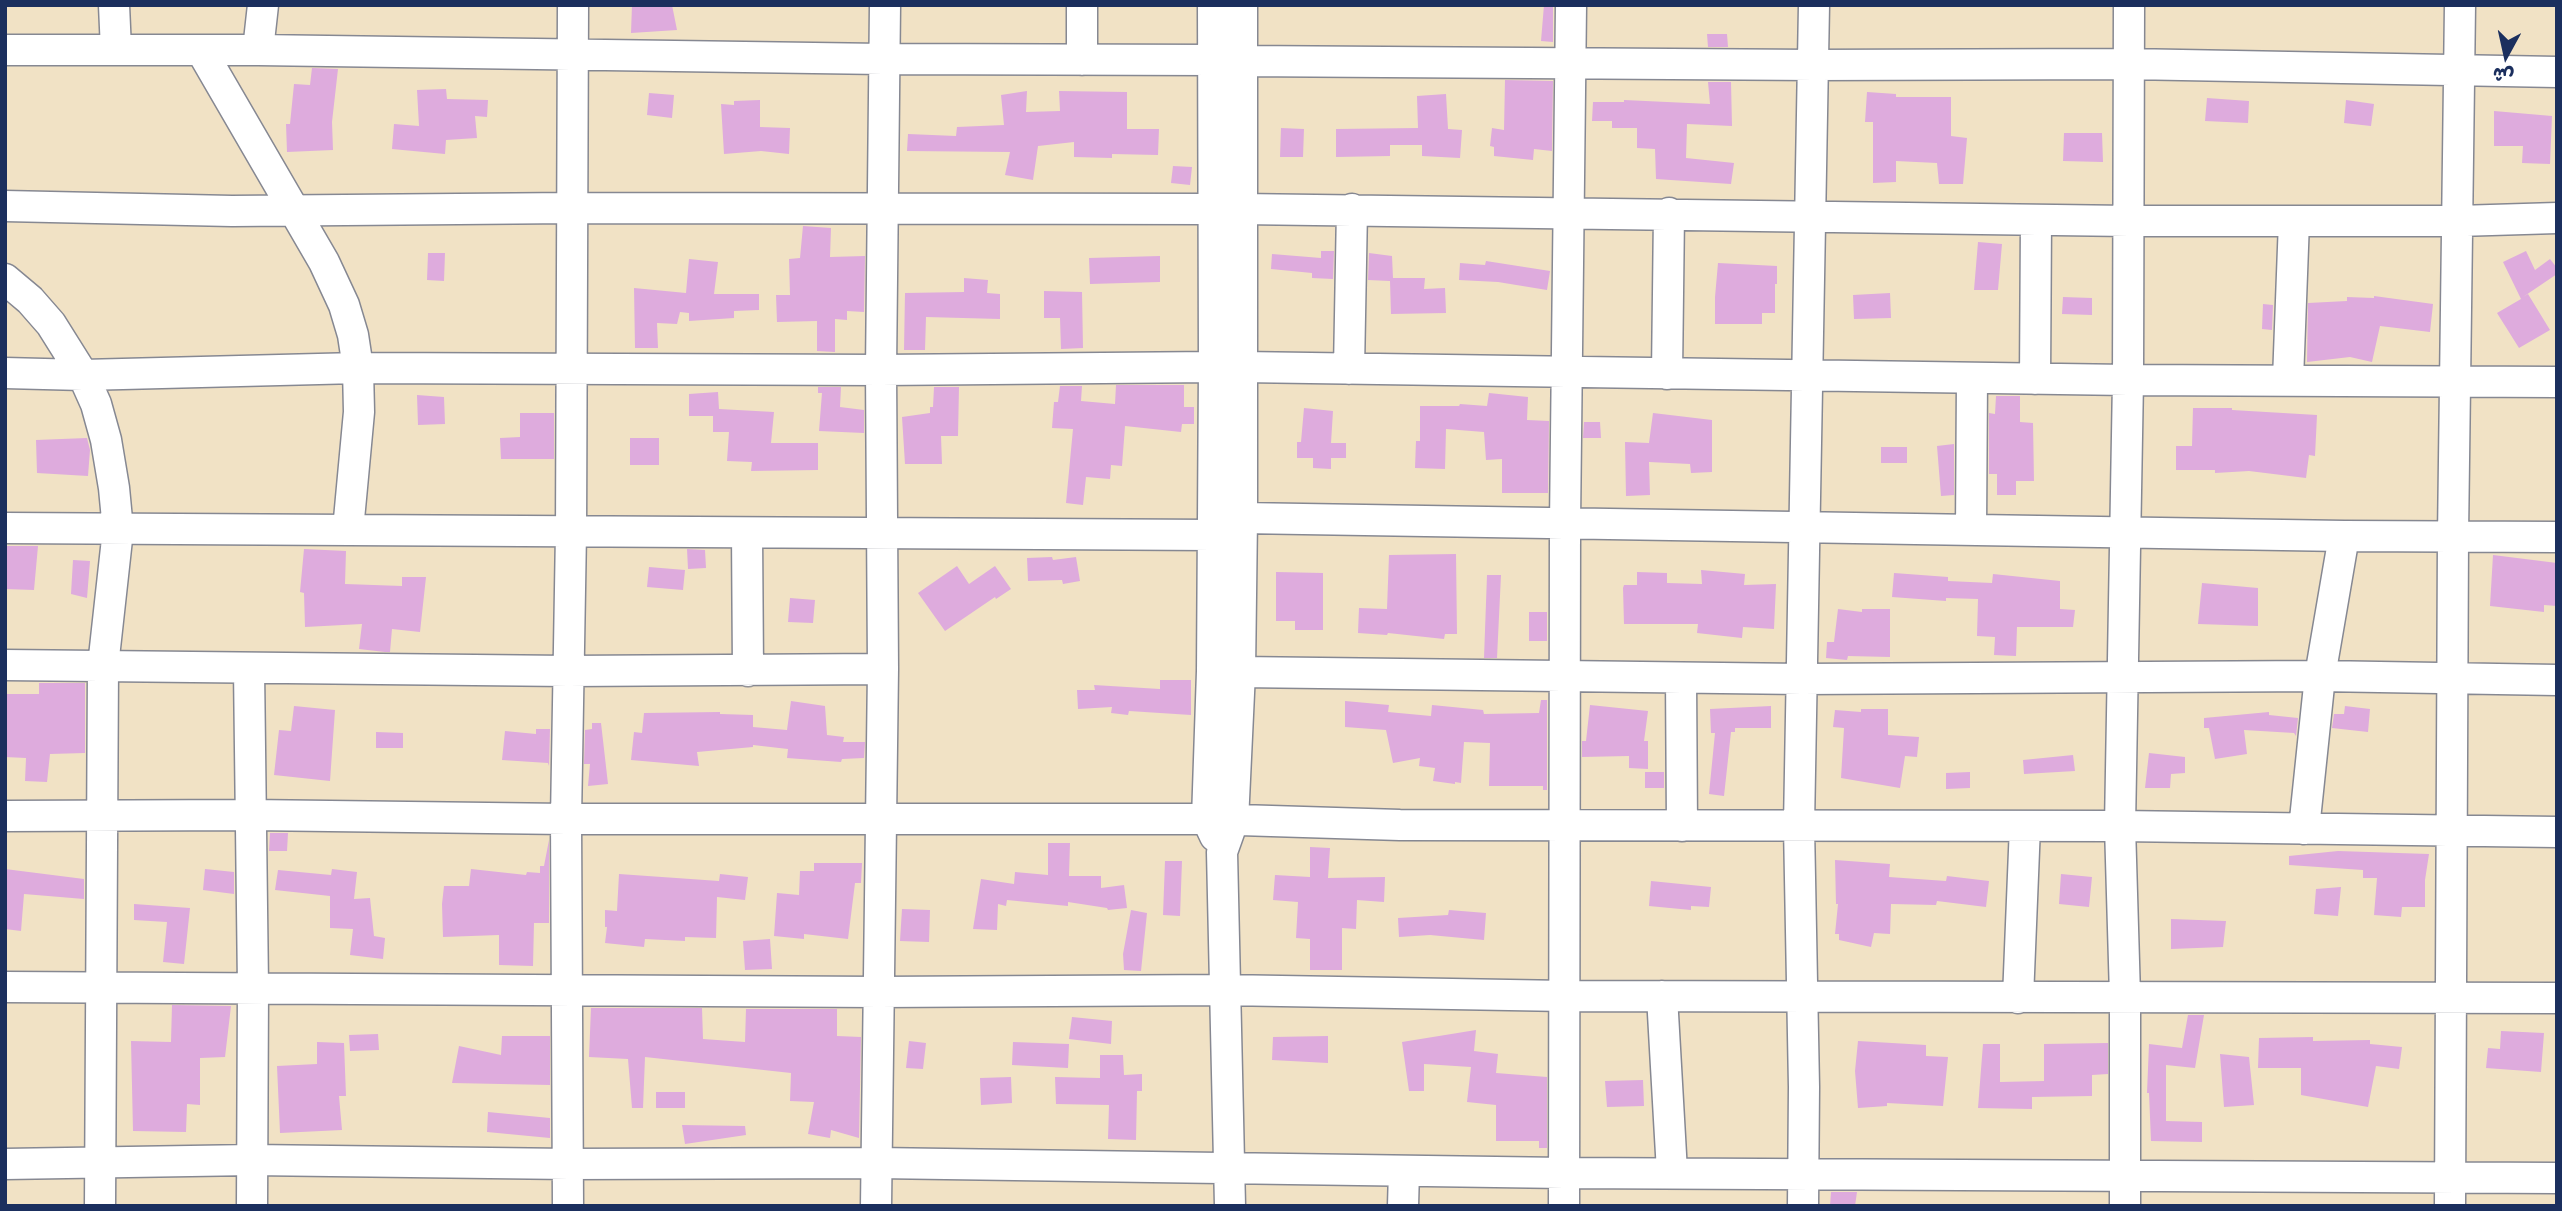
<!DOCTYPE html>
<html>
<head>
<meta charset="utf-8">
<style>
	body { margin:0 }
	#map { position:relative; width:2562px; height:1211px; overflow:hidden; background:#f1e2c5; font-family:"Playpen Sans","Playpen Sans Arabic",sans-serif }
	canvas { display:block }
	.frame { position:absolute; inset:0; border:7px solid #1b2f5e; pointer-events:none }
	.north { position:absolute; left:2471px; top:21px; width:70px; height:70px; -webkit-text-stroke:5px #fff; paint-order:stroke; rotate:188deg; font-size:19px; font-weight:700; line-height:28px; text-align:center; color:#1b2f5e }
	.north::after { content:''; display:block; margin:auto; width:24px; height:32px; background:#1b2f5e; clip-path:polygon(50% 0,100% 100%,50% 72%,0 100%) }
</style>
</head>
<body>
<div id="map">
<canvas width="2562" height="1211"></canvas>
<div class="frame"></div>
<div class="north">ش</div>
</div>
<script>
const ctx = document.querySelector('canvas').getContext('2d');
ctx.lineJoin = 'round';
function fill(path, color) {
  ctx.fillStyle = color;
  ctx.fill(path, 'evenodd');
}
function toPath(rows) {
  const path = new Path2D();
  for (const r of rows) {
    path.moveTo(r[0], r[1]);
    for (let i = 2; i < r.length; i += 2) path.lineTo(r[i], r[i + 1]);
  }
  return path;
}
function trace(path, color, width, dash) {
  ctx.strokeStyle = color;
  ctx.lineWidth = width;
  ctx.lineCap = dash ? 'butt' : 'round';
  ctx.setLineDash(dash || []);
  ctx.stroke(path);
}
fill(toPath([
	[632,5,672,5,677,30,631,33],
	[1544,5,1553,5,1553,42,1541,41],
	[1707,34,1727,34,1728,47,1708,47],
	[312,68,338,69,332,122,333,150,287,152,286,124,290,124,294,84,310,85],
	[1505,80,1553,81,1552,151,1534,149,1533,160,1494,156,1494,147,1490,146,1492,128,1504,130],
	[1708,82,1731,82,1732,126,1687,124,1686,158,1734,163,1731,184,1656,179,1655,149,1637,148,1637,128,1612,128,1612,121,1592,121,1593,102,1624,102,1624,100,1710,104],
	[446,89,447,99,488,100,487,117,475,116,477,138,446,140,445,154,392,149,394,124,419,126,417,90],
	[1027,91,1026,112,1060,111,1059,91,1127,92,1127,129,1159,129,1158,155,1112,154,1112,158,1074,157,1074,142,1038,146,1033,180,1005,175,1010,152,907,151,908,134,956,136,957,127,1004,125,1001,95],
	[1867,92,1896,94,1896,97,1951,97,1951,136,1967,138,1963,184,1939,184,1937,163,1896,161,1896,182,1873,183,1873,122,1865,122],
	[649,93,674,95,672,118,647,115],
	[1446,94,1448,129,1462,130,1460,158,1422,156,1422,145,1390,145,1390,156,1336,157,1336,129,1418,128,1417,96],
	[2207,98,2249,101,2248,123,2205,121],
	[760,100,760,127,790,128,789,154,761,151,724,154,721,104,734,105,734,101],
	[2346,100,2374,104,2371,126,2344,123],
	[2494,111,2552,116,2550,164,2522,163,2523,146,2494,146],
	[1281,128,1304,129,1303,157,1280,157],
	[2064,133,2102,133,2103,162,2063,161],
	[1173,166,1192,167,1190,185,1171,183],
	[803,226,831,228,830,257,865,256,864,312,847,311,847,320,835,319,835,352,817,351,817,321,777,322,776,295,790,295,789,259,800,258],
	[1978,242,2002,244,1998,290,1974,290],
	[1321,251,1334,251,1333,279,1312,278,1312,273,1271,269,1272,254,1321,258],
	[2526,251,2535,270,2550,259,2557,268,2557,274,2523,297,2528,294,2550,330,2519,348,2497,313,2521,299,2503,262],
	[428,253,445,253,444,281,427,280],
	[1369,253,1392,256,1393,278,1425,278,1424,289,1445,288,1446,313,1391,314,1390,281,1368,280],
	[1160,256,1160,282,1090,284,1089,258],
	[689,259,718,262,714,294,759,294,759,310,734,311,734,318,689,321,689,313,680,312,677,324,657,323,658,348,635,348,634,288,686,293],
	[1486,261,1550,271,1547,290,1498,282,1459,280,1460,263,1485,265],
	[1718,263,1777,266,1777,284,1775,284,1775,313,1762,313,1762,324,1715,324,1715,297],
	[964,278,988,280,987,293,1000,294,1000,319,926,317,925,350,904,350,905,293,964,292],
	[1044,291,1082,292,1083,348,1061,349,1060,318,1044,318],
	[1890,293,1891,318,1854,319,1853,295],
	[2374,296,2433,304,2430,332,2380,326,2372,362,2350,357,2307,362,2308,303,2347,301,2347,297,2374,298],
	[2063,297,2092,298,2092,315,2062,314],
	[2263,304,2273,305,2272,330,2262,329],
	[1116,385,1184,385,1184,407,1194,407,1194,424,1182,424,1181,432,1125,426,1122,466,1111,465,1110,479,1086,477,1083,505,1066,503,1073,429,1052,428,1054,402,1058,402,1060,386,1082,386,1081,401,1115,404],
	[818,387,841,387,840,407,864,410,864,433,819,431,822,393,818,393],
	[934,387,959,387,958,436,941,436,942,464,905,464,902,417,930,413,930,407,933,407],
	[718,392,719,409,774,412,771,443,818,443,818,470,751,471,752,462,727,461,729,432,713,432,713,416,689,416,689,394],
	[1489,393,1528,397,1527,420,1549,421,1548,493,1502,493,1502,459,1486,460,1484,432,1446,429,1445,469,1415,468,1416,441,1420,441,1420,406,1459,406,1460,404,1487,406],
	[417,395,444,397,445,424,418,425],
	[1996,396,2020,396,2020,422,2033,423,2034,481,2016,481,2016,495,1997,495,1997,474,1989,474,1989,413,1995,414],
	[1304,408,1333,411,1331,443,1346,443,1346,458,1331,458,1331,469,1313,468,1313,458,1297,458,1297,442,1301,442],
	[2193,408,2232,408,2232,410,2317,415,2315,456,2309,455,2306,478,2249,471,2215,473,2215,470,2176,470,2176,446,2192,446],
	[520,413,554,413,554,459,501,459,500,438,520,437],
	[1653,413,1712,420,1712,472,1691,473,1690,464,1649,462,1650,495,1626,496,1625,442,1649,443],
	[1584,422,1600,422,1601,438,1583,438],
	[87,438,90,450,88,476,37,473,36,440],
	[630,438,659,438,659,465,630,465],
	[1954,444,1954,495,1941,496,1937,446],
	[1881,447,1907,447,1907,463,1881,463],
	[5,546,38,546,34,590,5,589],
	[304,549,346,551,345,584,402,586,402,577,426,577,420,632,392,629,390,652,385,652,359,649,362,624,305,627,304,593,300,592],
	[687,549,705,550,706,568,688,569],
	[1456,554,1457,634,1445,634,1444,639,1388,633,1387,635,1358,633,1359,608,1387,609,1389,555],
	[2493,555,2557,563,2557,606,2544,605,2544,612,2490,606],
	[1052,557,1053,560,1076,557,1080,581,1063,584,1062,580,1028,581,1027,558],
	[73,560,90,561,87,598,71,594],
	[957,566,969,584,995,566,1011,589,996,599,995,597,945,631,918,593],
	[649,567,685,570,683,590,647,587],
	[1701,570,1745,574,1744,585,1776,584,1774,629,1743,627,1742,638,1697,633,1698,624,1624,624,1623,588,1624,585,1637,585,1637,572,1667,573,1667,583,1702,584],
	[1276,572,1323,573,1323,630,1295,630,1295,621,1276,621],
	[1894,573,1948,577,1948,581,1992,583,1993,574,2060,581,2060,609,2075,610,2073,627,2017,627,2016,656,1994,655,1995,637,1977,636,1978,599,1946,598,1946,601,1892,597],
	[1487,575,1501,575,1497,658,1484,658],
	[2202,583,2258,588,2258,626,2198,624],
	[790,598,815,600,813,623,788,622],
	[1838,609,1862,612,1862,609,1890,609,1890,657,1848,656,1847,660,1826,658,1827,642,1834,642],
	[1529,612,1547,612,1547,641,1529,641],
	[1160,680,1191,680,1191,715,1129,711,1128,715,1111,713,1112,707,1078,709,1077,690,1095,690,1094,685,1160,689],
	[39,683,85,683,85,753,50,754,47,782,25,781,26,758,5,757,5,694,39,694],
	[1541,700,1547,700,1547,790,1543,790,1543,786,1489,786,1490,743,1464,742,1461,783,1455,782,1455,784,1433,781,1435,768,1419,766,1420,758,1393,763,1386,730,1345,727,1345,701,1389,705,1388,712,1431,716,1432,705,1483,710,1484,714,1539,713],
	[791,701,825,706,827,735,844,737,843,742,865,742,864,758,842,759,841,762,787,758,788,749,753,745,753,747,697,752,699,766,631,760,634,732,642,733,644,713,720,712,720,714,753,715,753,727,787,730],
	[1590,705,1648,711,1644,741,1648,741,1648,769,1629,768,1629,756,1582,757,1582,741,1586,741],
	[294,706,335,710,330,781,274,775,279,730,291,731],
	[1771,706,1771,728,1735,728,1735,732,1731,732,1724,796,1709,794,1715,733,1711,733,1710,709],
	[2345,706,2370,709,2368,732,2332,728,2334,714,2344,714],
	[1861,709,1888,709,1888,735,1919,737,1917,757,1905,756,1900,788,1841,778,1844,728,1833,727,1835,710,1861,712],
	[2269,712,2269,715,2298,718,2296,736,2294,733,2244,730,2247,754,2215,759,2209,728,2204,728,2204,718],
	[592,723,601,723,608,784,588,786,590,764,584,764,585,730,592,729],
	[536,729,550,729,549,766,548,763,502,760,505,731,536,734],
	[376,732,403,733,403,748,376,748],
	[2149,753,2185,757,2185,773,2171,774,2170,788,2145,788],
	[2073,755,2075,771,2024,774,2023,760],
	[1645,772,1664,772,1664,788,1645,788],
	[1970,772,1970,788,1946,789,1946,773],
	[270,833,288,833,287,851,269,851],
	[549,840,549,923,534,923,533,966,499,965,499,935,443,937,442,904,444,886,469,886,471,869,526,875,527,872,540,873,540,866,544,866],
	[1048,843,1070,843,1069,876,1101,876,1101,888,1124,885,1127,908,1108,910,1107,908,1068,902,1068,906,1007,900,1006,906,998,904,997,930,973,929,981,879,1014,884,1015,872,1048,875],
	[1310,847,1330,848,1328,878,1385,877,1384,902,1357,900,1356,929,1342,928,1342,970,1310,970,1310,939,1296,938,1298,902,1273,900,1275,875,1310,877],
	[2338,851,2429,854,2425,880,2425,907,2402,907,2401,917,2374,915,2377,878,2363,878,2363,870,2289,865,2289,856],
	[1835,860,1890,864,1889,877,1946,881,1947,876,1989,881,1986,907,1937,901,1936,905,1891,904,1890,934,1874,933,1871,947,1839,940,1839,934,1835,934,1838,904,1836,904],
	[1165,861,1182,861,1180,916,1163,915],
	[814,863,862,863,861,883,855,883,848,939,804,934,804,939,774,936,777,893,799,895,800,871,814,871],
	[5,869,84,879,84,899,24,894,21,931,5,929],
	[205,869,234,872,234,894,203,890],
	[332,869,357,872,354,899,370,898,374,936,385,938,383,959,350,955,353,929,330,928,330,896,275,890,278,870,331,875],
	[619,874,719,881,720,874,748,877,745,900,717,897,716,938,685,937,685,941,645,939,644,947,605,943,607,927,605,927,605,910,617,911],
	[2061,874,2092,877,2089,907,2059,904],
	[1651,881,1711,887,1709,907,1691,906,1691,910,1649,906],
	[2341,887,2338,916,2314,914,2316,889],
	[134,904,190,908,184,964,163,962,167,922,134,920],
	[902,909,930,910,929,942,900,941],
	[1131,910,1147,913,1141,971,1124,970,1123,954],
	[1449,910,1486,913,1484,940,1430,935,1399,937,1398,918,1448,915],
	[2171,919,2226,921,2223,947,2171,949],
	[770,939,772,969,745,970,743,941],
	[172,1005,231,1006,225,1057,200,1058,200,1105,187,1104,186,1132,133,1131,131,1041,171,1042],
	[591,1008,702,1008,703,1039,745,1042,746,1009,837,1009,837,1036,861,1037,859,1138,831,1130,830,1138,808,1134,814,1102,790,1101,791,1073,645,1057,643,1108,632,1108,628,1059,589,1057],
	[2188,1015,2204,1015,2195,1068,2166,1065,2166,1121,2202,1122,2202,1142,2151,1141,2149,1093,2147,1093,2149,1044,2182,1048],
	[1072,1017,1112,1021,1111,1044,1069,1039],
	[1476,1030,1474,1051,1498,1054,1496,1073,1547,1077,1547,1148,1539,1148,1539,1141,1496,1141,1496,1105,1467,1102,1471,1067,1424,1064,1424,1091,1409,1091,1402,1042],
	[2501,1031,2544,1033,2541,1072,2486,1068,2488,1048,2500,1049],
	[378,1034,379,1050,350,1051,349,1035],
	[502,1036,550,1036,550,1085,452,1083,459,1046,501,1055],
	[1328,1036,1328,1063,1272,1060,1273,1037],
	[2313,1037,2313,1041,2370,1040,2370,1044,2402,1047,2399,1069,2376,1066,2368,1107,2301,1095,2301,1068,2258,1068,2259,1038],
	[909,1041,926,1043,923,1069,906,1068],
	[1858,1041,1926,1045,1926,1056,1948,1057,1943,1106,1887,1103,1887,1106,1858,1108,1855,1071],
	[317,1042,344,1043,346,1096,339,1096,342,1130,280,1133,277,1066,317,1064],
	[1013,1042,1069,1044,1068,1068,1012,1065],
	[2108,1043,2108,1074,2092,1075,2092,1096,2032,1097,2032,1109,1978,1108,1983,1044,2000,1044,2000,1082,2044,1081,2044,1044],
	[2220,1054,2249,1057,2254,1105,2224,1107],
	[1100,1055,1123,1055,1124,1075,1142,1074,1142,1091,1137,1091,1136,1140,1108,1139,1109,1105,1056,1104,1055,1077,1100,1078],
	[1011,1077,1012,1103,981,1105,980,1078],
	[1643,1080,1644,1106,1607,1107,1605,1081],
	[656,1092,685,1092,685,1108,656,1108],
	[488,1112,550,1118,550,1138,487,1132],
	[682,1125,745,1126,746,1135,685,1144],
	[1831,1192,1857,1192,1855,1206,1830,1206]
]), '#deabdd');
const minor = toPath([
	[114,5,116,50],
	[1082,5,1082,60],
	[1213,5,1214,367,1212,671,1207,819,1215,836],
	[5,50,258,50,883,59,1213,60],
	[201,50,324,262,344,305,353,335,358,368,359,412,348,530],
	[258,50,263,5],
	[1242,61,1814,65,2128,64,2557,72],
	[5,206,232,211,571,208,1213,209],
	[1241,209,2129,221,2458,221,2557,218],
	[5,279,30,300,51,324,83,375,96,404,106,440,114,488,118,530,103,666,100,1206],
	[1242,367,2128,380,2557,382],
	[1349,369,1352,209],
	[5,373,83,375,358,368,881,370,1214,367],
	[1667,374,1669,213],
	[2035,379,2036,220],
	[2288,380,2294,221],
	[1242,518,2344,536,2557,537],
	[5,528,1212,535],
	[1971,530,1972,378],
	[747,533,748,671],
	[5,665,568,671,883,669],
	[249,669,253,987,252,1206],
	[1240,672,1802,679,2320,676,2557,680],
	[1681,678,1682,826],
	[5,816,251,815,566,819,1207,819,1400,825,2120,826,2557,832],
	[2304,829,2320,676,2344,536],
	[5,987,879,992,1224,990,1566,996,2557,998],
	[1662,996,1672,1172],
	[2018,998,2025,826],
	[5,1164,252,1160,569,1164,877,1163,1564,1173,2557,1178],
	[568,1206,566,819,571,532,573,5],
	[876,1206,883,669,881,370,885,5],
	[1230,1206,1222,852,1233,821,1240,672,1242,518,1242,5],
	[1403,1206,1404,1171],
	[1564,1206,1565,523,1571,5],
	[1803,1206,1804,1087,1799,826,1814,5],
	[2125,1206,2125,996,2120,826,2128,380,2129,5],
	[2450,1206,2453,536,2460,5]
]);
trace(minor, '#868892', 33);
trace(minor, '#fff', 30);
</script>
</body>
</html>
